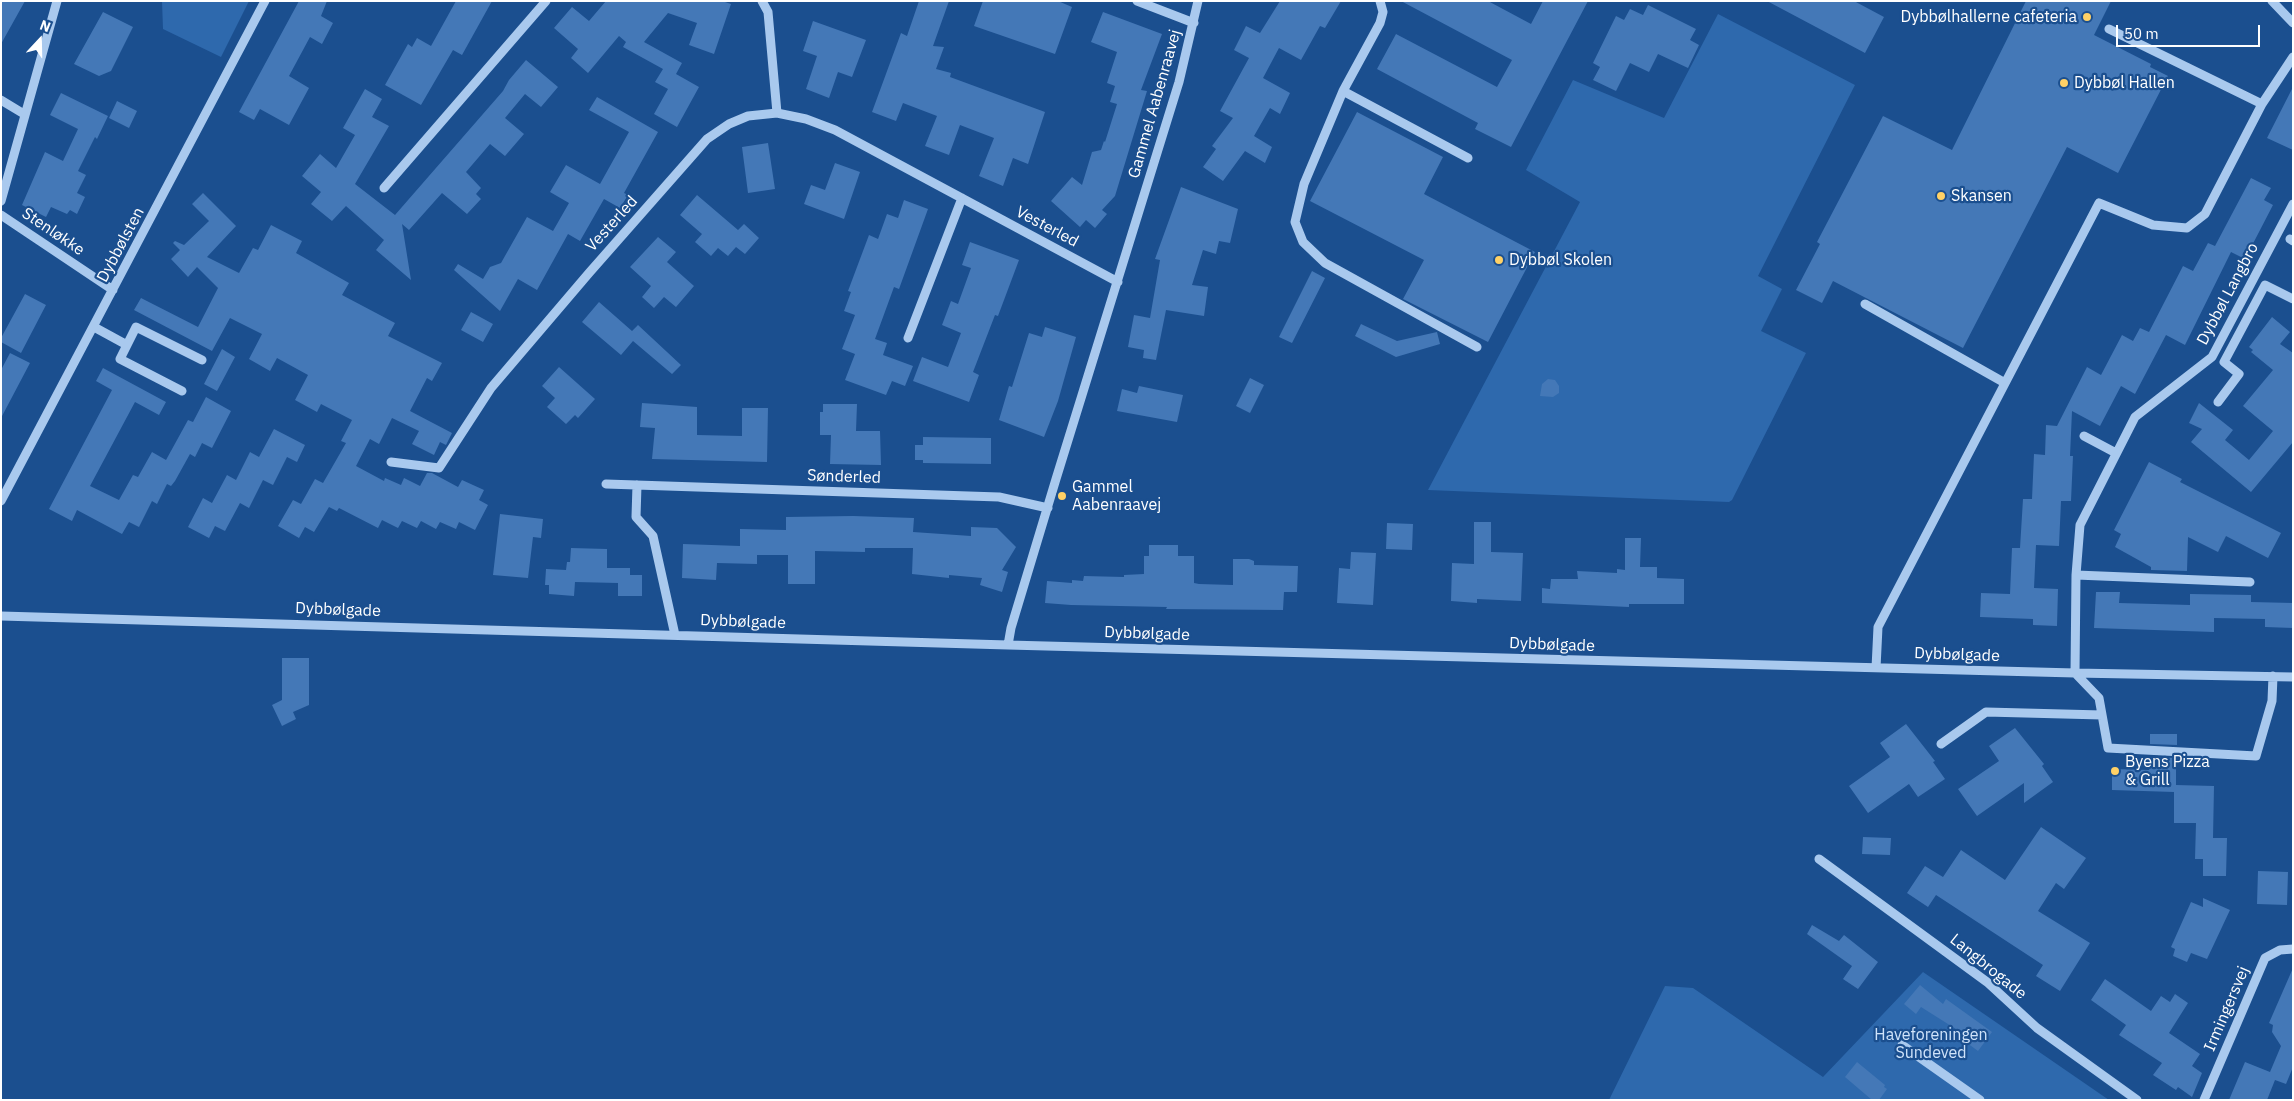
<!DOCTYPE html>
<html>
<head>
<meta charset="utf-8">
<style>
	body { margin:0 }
	#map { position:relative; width:2294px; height:1101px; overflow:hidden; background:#1b4f8f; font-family:"IBM Plex Sans",sans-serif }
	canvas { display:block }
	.frame { position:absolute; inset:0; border:2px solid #fff; pointer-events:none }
	.north { position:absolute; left:15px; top:15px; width:50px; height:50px; -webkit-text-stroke:4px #1b4f8f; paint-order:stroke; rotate:21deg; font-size:14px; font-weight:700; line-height:20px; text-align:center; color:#fff }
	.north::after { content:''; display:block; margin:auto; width:18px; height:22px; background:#fff; clip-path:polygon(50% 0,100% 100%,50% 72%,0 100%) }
	.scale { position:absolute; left:2116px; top:25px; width:144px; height:22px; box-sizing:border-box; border:2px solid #fff; border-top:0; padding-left:6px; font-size:15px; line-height:18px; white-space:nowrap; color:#fff; -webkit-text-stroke:4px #1b4f8f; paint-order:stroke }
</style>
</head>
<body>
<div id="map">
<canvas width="2294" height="1101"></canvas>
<div class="frame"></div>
<div class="north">N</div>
<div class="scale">50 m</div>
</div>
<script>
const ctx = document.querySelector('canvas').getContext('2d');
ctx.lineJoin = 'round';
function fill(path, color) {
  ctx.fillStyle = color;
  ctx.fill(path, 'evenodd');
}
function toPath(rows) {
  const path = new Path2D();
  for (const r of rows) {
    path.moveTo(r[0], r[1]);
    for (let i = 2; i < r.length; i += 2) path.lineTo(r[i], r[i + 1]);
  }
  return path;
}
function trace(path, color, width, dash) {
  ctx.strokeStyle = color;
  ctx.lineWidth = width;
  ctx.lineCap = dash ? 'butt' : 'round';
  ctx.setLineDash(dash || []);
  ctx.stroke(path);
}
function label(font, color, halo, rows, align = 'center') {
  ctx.font = font + ' "IBM Plex Sans",sans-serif';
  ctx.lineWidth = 4.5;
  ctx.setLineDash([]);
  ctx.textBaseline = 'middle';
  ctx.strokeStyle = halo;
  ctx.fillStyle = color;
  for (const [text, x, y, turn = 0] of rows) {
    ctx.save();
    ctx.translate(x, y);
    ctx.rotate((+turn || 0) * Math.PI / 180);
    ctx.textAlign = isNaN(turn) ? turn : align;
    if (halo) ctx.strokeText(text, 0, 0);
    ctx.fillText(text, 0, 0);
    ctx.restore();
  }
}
fill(toPath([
	[162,1,249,1,221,57,163,29],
	[1718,14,1855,85,1758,276,1782,289,1761,331,1806,353,1732,500,1729,502,1428,490,1580,202,1526,170,1573,80,1664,118],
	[1923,972,2109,1100,1609,1100,1665,986,1693,988,1823,1077]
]), '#2e69ad');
fill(toPath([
	[1,1,25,1,1,44],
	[299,1,327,1,321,16,333,23,322,44,310,37,289,76,309,88,289,125,260,109,254,120,239,112],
	[456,1,492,1,462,55,453,50,421,105,385,85,408,44,412,47,417,38,431,46],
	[606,1,722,1,731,4,714,54,689,45,697,23,668,13,644,42,682,63,676,74,699,87,677,127,654,114,668,89,655,82,663,69,623,47,626,42,619,36,588,73,571,58,578,49,554,28,572,7,589,21],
	[919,1,949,1,933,46,944,47,936,69,951,73,950,77,1045,112,1028,164,1013,158,1003,186,979,176,994,138,960,125,949,155,925,146,937,116,903,103,896,121,872,112,901,33,907,36],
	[983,1,1058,1,1072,7,1055,54,974,26],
	[1280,1,1341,1,1325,28,1320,26,1301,60,1279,48,1263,78,1290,93,1280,114,1270,108,1254,136,1272,147,1265,163,1245,151,1223,181,1203,167,1216,149,1212,146,1233,118,1220,111,1249,58,1234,50,1246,26,1260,33],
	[1401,1,1488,1,1531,24,1543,1,1588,1,1511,147,1475,129,1478,123,1377,69,1396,34,1497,87,1512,60],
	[1767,1,1854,1,1884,17,1865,53],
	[2026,1,2111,1,2094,35,2151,64,2150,67,2168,76,2118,173,2067,147,1963,348,1833,281,1822,303,1796,290,1820,244,1817,242,1883,116,1952,150],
	[1648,5,1696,29,1690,40,1699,45,1688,68,1658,54,1649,72,1630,63,1616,91,1593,80,1600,67,1593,63,1616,16,1624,20,1630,9,1643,15],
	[103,12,133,27,111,71,99,76,74,64],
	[1103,12,1162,34,1141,90,1147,91,1115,196,1102,210,1107,214,1095,228,1086,220,1080,227,1051,201,1072,177,1082,185,1092,152,1101,150,1104,141,1105,142,1117,104,1110,102,1115,86,1107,83,1117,52,1091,42],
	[813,21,866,40,852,77,838,72,829,98,806,89,817,56,803,51],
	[526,60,558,87,541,107,525,94,505,118,524,134,505,156,490,144,466,172,481,188,476,194,481,199,467,214,442,193,409,230,402,224,411,280,376,250,384,240,346,206,332,221,311,204,321,192,302,176,320,154,336,168,355,135,343,128,365,89,382,99,372,117,389,126,355,184,395,215,503,91,509,80],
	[2293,87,2293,150,2267,138],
	[61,93,108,116,97,139,95,137,78,171,86,175,77,193,85,197,77,214,70,210,67,214,51,207,46,217,22,205,45,152,63,161,78,129,50,115],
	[597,97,658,132,624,193,628,195,620,208,604,199,580,241,568,234,537,290,518,279,500,311,454,270,458,264,483,279,490,267,501,263,527,217,553,231,569,203,550,192,566,165,600,184,629,132,589,110],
	[117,101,137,111,129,128,109,118],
	[1357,112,1443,157,1424,194,1535,252,1488,342,1403,299,1424,260,1310,201],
	[768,143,775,189,748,193,742,147],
	[835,163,860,172,844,219,804,204,811,185,825,190],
	[2251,178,2271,188,2264,200,2273,205,2245,259,2231,252,2185,345,2166,335,2135,394,2121,386,2100,426,2072,411,2070,456,2073,456,2071,501,2061,501,2059,546,2036,545,2034,588,2058,589,2057,626,2033,625,2033,619,1980,617,1981,593,2010,594,2012,548,2020,548,2023,499,2032,499,2034,454,2045,455,2046,425,2057,426,2087,367,2101,375,2122,335,2133,341,2140,328,2149,332,2183,266,2193,271,2208,243,2215,246],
	[1181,187,1238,209,1230,243,1219,241,1216,254,1203,250,1192,285,1208,287,1204,316,1166,310,1156,360,1143,358,1144,350,1128,347,1134,315,1150,318,1160,260,1155,259],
	[203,193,236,226,207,257,239,273,253,248,258,250,271,225,302,241,296,253,349,283,342,295,395,323,388,336,442,363,432,381,427,378,410,411,452,433,446,445,440,442,434,455,412,444,419,431,392,418,379,444,370,439,356,466,384,481,385,478,401,485,404,478,420,486,427,473,432,473,458,487,462,480,484,490,479,500,488,505,475,530,459,522,456,529,440,522,436,529,421,521,417,528,402,521,398,528,382,520,378,528,339,508,337,511,329,507,314,532,305,527,299,538,278,526,293,500,301,504,315,479,323,483,346,443,341,441,352,420,321,404,317,412,295,400,308,375,277,358,270,371,249,359,262,334,230,318,212,351,134,310,141,298,198,327,218,288,197,267,188,277,171,259,180,250,173,243,175,241,184,245,209,221,192,204],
	[697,195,738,230,744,224,759,238,745,254,736,247,728,256,718,248,711,256,695,242,702,234,680,215],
	[904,200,928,209,899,289,894,287,875,339,887,343,883,355,913,366,905,386,892,381,886,395,845,380,855,354,842,349,855,315,844,311,851,292,848,291,869,235,878,239,887,214,898,218],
	[658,237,676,252,667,262,694,286,676,307,664,297,654,308,642,297,651,286,630,267],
	[970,242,1019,260,998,316,995,315,973,372,979,375,969,402,913,381,922,357,948,367,961,333,942,325,951,301,958,304,971,268,962,265],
	[1312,271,1325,278,1292,343,1279,337],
	[25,294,46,305,21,353,1,342,1,338],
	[599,302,632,331,638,325,681,365,672,374,633,341,621,355,582,322],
	[471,312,493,324,483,342,461,330],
	[2272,317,2290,332,2280,344,2293,353,2293,442,2251,492,2191,442,2202,429,2189,423,2199,403,2233,430,2225,440,2249,460,2273,431,2243,406,2273,370,2251,352,2253,350,2249,347],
	[1361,324,1397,341,1437,332,1440,344,1396,357,1355,336],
	[1045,327,1076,337,1058,401,1044,437,999,420,1009,386,1012,387,1029,333,1042,337],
	[222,349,235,357,217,391,204,384],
	[10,353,30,363,1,418,1,370],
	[559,367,595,399,578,418,575,415,566,424,547,407,555,398,542,386],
	[103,368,166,402,159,415,135,402,90,486,119,500,133,475,138,477,152,452,166,460,188,420,193,422,206,397,231,411,212,448,202,443,195,457,190,454,175,481,171,486,167,484,157,504,152,501,139,527,129,522,122,534,77,510,72,521,49,509,112,390,96,381],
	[1250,378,1264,385,1250,413,1236,406],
	[1548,379,1555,380,1559,386,1559,393,1553,397,1540,396,1542,384],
	[1139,386,1183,395,1177,422,1117,411,1122,389,1137,393],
	[642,403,697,407,697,435,742,436,742,408,768,408,767,462,652,459,655,428,640,427],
	[823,404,857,404,856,431,880,431,881,465,830,464,831,435,820,435,820,412,823,412],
	[274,429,305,445,297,462,287,457,273,485,263,480,249,508,240,503,225,531,215,526,209,538,188,527,203,498,212,503,227,475,236,480,250,452,259,457],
	[923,437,991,438,991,464,923,463,923,460,915,460,915,445,923,445],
	[2149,462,2182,479,2180,482,2281,533,2268,558,2226,536,2218,552,2188,537,2187,571,2151,570,2151,567,2115,547,2121,534,2114,530],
	[500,514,543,519,541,538,533,537,528,578,493,575],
	[853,516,914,518,913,532,971,536,971,527,997,528,1016,547,1002,570,1008,572,1002,592,980,585,982,578,949,575,949,578,912,574,913,548,865,548,865,552,815,551,815,584,788,584,788,555,757,555,757,564,717,563,716,580,682,578,683,544,740,546,740,529,786,530,786,517],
	[1474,522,1491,522,1491,552,1523,553,1521,601,1477,599,1477,603,1451,601,1452,563,1474,564],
	[1387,523,1413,524,1412,550,1386,549],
	[1625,538,1641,538,1640,567,1657,567,1657,578,1684,579,1684,604,1629,604,1629,607,1542,603,1542,588,1550,589,1551,579,1578,579,1577,571,1617,573,1617,569,1625,570],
	[1149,545,1178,545,1178,556,1194,556,1194,583,1199,584,1233,585,1233,559,1249,559,1254,561,1254,565,1298,566,1297,592,1284,592,1283,610,1166,609,1167,607,1071,605,1045,603,1047,581,1072,583,1072,580,1083,581,1084,576,1124,577,1124,575,1144,574,1144,556,1149,556],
	[571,548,607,549,607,568,630,568,630,575,642,575,642,596,618,596,618,583,575,582,574,596,549,594,549,585,545,585,546,569,566,570,567,562,570,562],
	[1351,552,1376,553,1373,605,1337,603,1339,568,1350,569],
	[2096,592,2120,592,2119,603,2190,605,2190,594,2251,595,2251,602,2293,603,2293,628,2265,627,2265,619,2214,618,2214,632,2094,628],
	[282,658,309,658,309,705,293,712,296,719,282,726,272,705,282,700],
	[1906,724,1935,761,1933,762,1945,779,1918,797,1909,784,1868,813,1849,786,1890,757,1880,743],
	[2015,728,2044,764,2042,766,2053,782,2024,803,2024,783,1977,816,1958,789,1999,761,1989,746],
	[2150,734,2177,734,2177,745,2150,744],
	[2150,757,2176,758,2176,785,2214,786,2213,838,2227,838,2226,876,2203,876,2203,859,2195,859,2196,823,2174,823,2174,792,2112,790,2112,769,2149,770],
	[2041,827,2086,858,2064,889,2056,883,2038,911,2090,943,2060,991,2036,976,2043,965,1936,895,1928,907,1907,893,1925,866,1943,877,1961,850,2005,880],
	[1863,837,1891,838,1890,855,1862,854],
	[2258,871,2288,872,2287,905,2257,904],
	[2203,898,2230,910,2207,959,2191,953,2187,962,2173,956,2175,949,2171,947,2191,902,2203,907],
	[1812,925,1839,941,1844,935,1878,962,1858,989,1843,979,1852,966,1807,934],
	[2293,968,2293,1067,2286,1084,2275,1080,2267,1100,2229,1100,2245,1062,2270,1072,2281,1046,2272,1032,2273,1025,2269,1023],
	[2105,979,2151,1011,2161,996,2170,1002,2175,994,2188,1003,2169,1033,2200,1054,2192,1066,2202,1073,2192,1097,2178,1087,2176,1090,2153,1075,2162,1063,2119,1035,2126,1025,2091,1000],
	[1920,985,1943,1004,1946,999,1992,1032,1978,1051,1963,1040,1967,1036,1921,1007,1916,1014,1904,1004],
	[1857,1062,1885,1085,1884,1087,1887,1089,1879,1100,1872,1100,1845,1077]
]), '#4478b7');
trace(toPath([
	[762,1,768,12,777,113],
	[1137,1,1194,23],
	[1380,1,1383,12,1380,23,1343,91,1304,184,1295,222,1303,242,1325,263,1477,347],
	[2272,1,2293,23],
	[2109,29,2262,104],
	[1343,91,1468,158],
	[1,100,24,114],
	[384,188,546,1],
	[1,201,57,1],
	[1,215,113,290],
	[2290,239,2293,241],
	[1865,304,2005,383],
	[94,327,127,345,120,359,182,391],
	[908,338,962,198],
	[127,345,136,327,202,360],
	[2218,402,2239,374,2224,362,2265,285,2293,299],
	[2084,436,2116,453],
	[391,462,439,468,491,388,589,273,707,139,729,124,748,116,777,113,806,119,835,130,1118,282],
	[606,484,999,497,1048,508],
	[637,485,636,517,653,536,675,635],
	[1,501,265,1],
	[2076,575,2250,582],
	[1,616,1008,645,2075,673,2293,677],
	[1008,645,1011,628,1056,479,1179,82,1198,1],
	[1876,668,1878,627,2099,203,2153,225,2187,228,2205,214,2262,104,2293,57],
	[2273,676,2272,701,2256,756,2108,748,2099,698,2075,673,2076,575,2080,525,2135,417,2212,357,2293,204],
	[1941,744,1986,712,2102,715],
	[1819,859,1987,982,2037,1028,2137,1100],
	[1902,1045,1980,1100],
	[2204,1100,2265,958,2280,950,2293,949]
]), '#a9c9ee', 9);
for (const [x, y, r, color] of [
	[2087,17,5,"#ffd166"],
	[2064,83,5,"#ffd166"],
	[1941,196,5,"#ffd166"],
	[1499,260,5,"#ffd166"],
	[1062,496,5,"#ffd166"],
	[2115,771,5,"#ffd166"]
]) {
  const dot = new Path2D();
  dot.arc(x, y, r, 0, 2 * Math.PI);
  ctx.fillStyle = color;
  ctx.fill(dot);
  trace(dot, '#1b4f8f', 2);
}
label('16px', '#fff', '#1b4f8f', [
	["Dybbølhallerne cafeteria",2077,17,"right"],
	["Dybbøl Hallen",2074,83],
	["Skansen",1951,196],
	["Dybbøl Skolen",1509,260],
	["Gammel",1072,487],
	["Aabenraavej",1072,505],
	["Byens Pizza",2125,762],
	["& Grill",2125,780]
], 'left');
label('16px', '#fff', '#1b4f8f', [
	["Gammel Aabenraavej",1155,104,-74],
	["Vesterled",612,224,-48],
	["Vesterled",1047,227,28],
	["Stenløkke",53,232,34],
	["Dybbølsten",121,245,-62],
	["Dybbøl Langbro",2228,294,-62],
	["Sønderled",844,477,2],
	["Dybbølgade",338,610,2],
	["Dybbølgade",743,622,2],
	["Dybbølgade",1147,634,2],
	["Dybbølgade",1552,645,2],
	["Dybbølgade",1957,655,2],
	["Langbrogade",1988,967,39],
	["Irmingersvej",2227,1009,-67]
]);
label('16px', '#cfe3fa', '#1b4f8f', [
	["Haveforeningen",1931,1035],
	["Sundeved",1931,1053]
]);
</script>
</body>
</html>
